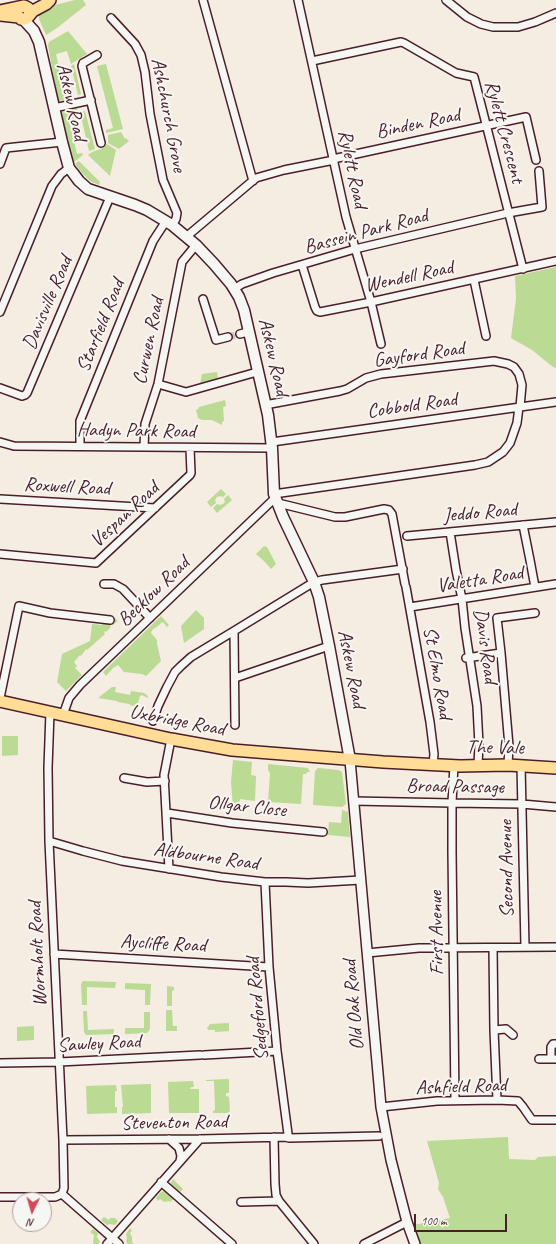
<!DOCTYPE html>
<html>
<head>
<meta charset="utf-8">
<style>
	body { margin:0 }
	#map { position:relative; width:556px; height:1244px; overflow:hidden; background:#f5ece2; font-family:Caveat,sans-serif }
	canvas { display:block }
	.north { position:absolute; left:12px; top:1192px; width:40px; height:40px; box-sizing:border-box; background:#f6f6f2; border:1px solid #b1a0a2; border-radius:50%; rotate:185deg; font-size:11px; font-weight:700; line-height:16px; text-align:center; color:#4a1f2b }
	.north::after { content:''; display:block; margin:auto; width:14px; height:18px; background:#d1495b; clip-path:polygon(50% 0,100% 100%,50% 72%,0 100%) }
	.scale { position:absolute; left:414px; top:1214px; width:93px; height:18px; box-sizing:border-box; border:2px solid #4a1f2b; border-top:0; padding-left:5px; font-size:12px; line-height:14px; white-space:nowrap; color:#4a1f2b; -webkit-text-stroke:3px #f6f6f2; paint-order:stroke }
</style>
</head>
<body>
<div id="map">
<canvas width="556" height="1244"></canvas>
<div class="north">N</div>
<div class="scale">100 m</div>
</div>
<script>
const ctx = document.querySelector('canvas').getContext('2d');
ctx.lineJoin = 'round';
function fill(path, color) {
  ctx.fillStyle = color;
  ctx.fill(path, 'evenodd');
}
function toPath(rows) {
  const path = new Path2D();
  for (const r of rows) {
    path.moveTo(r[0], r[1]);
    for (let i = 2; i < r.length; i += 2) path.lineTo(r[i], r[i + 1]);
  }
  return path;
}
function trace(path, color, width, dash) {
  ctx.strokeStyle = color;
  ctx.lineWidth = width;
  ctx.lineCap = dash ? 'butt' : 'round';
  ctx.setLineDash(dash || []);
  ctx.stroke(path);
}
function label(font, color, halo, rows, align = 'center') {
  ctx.font = font + ' Caveat,sans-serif';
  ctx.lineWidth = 4;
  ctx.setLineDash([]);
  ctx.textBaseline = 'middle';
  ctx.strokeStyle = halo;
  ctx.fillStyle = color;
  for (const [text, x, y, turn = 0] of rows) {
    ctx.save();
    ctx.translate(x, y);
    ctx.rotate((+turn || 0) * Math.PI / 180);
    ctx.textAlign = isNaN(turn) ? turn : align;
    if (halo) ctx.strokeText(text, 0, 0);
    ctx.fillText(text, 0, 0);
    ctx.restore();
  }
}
fill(toPath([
	[75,0,83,0,86,5,57,28,46,35,39,19,39,15,41,13,51,6],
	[68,31,87,54,71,64,67,51,56,54,64,91,72,89,74,98,58,101,48,45,49,42],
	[74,64,81,94,78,95,71,66],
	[106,64,123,129,106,133,106,130,113,128,97,66],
	[77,108,78,117,69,120,77,154,82,153,83,155,74,162,68,147,60,113,64,112,64,111],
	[85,111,95,149,89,151,80,112],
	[121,132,125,139,126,138,129,141,119,149,108,143,108,135],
	[107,144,116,150,110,176,88,155,92,152,101,149],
	[79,161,100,182,99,185,90,181,82,173,75,164],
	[556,267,556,368,553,367,532,350,511,338,516,299,515,276],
	[217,372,218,380,200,384,202,374],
	[225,400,226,406,223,407,224,421,222,422,222,425,212,420,202,420,198,418,196,410,198,409,199,407],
	[221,489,226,494,223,497,220,496,217,497,215,500,216,503,211,507,207,502],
	[228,495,232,500,217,513,213,508,217,504,220,505,223,504,225,502,224,499],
	[264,546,267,547,276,564,271,569,264,561,256,554],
	[196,610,204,618,204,629,184,643,181,626],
	[161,616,169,625,167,627,163,622,161,623,158,626,152,630,151,633,157,640,157,644,161,661,146,676,142,674,124,672,118,665,113,668,106,676,103,672],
	[114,617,118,621,113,625,112,624,110,626,111,627,106,632,105,631,104,632,105,634,87,650,86,649,81,656,80,655,74,662,77,666,75,668,82,675,66,691,57,682,62,654,90,641,92,624,102,625,106,621,109,623],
	[112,687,116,687,115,692,130,695,131,691,144,693,148,696,148,698,142,695,140,696,137,707,130,705,129,704,118,702,117,701,98,698],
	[2,736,18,736,18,755,2,756],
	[233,760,252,762,251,775,256,776,255,801,240,799,239,807,233,807,231,782],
	[268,764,308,768,310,772,307,772,306,774,303,774,301,804,268,802,270,774,269,771,268,771],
	[318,768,339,770,342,772,346,804,342,807,313,805,315,771],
	[342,810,348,812,350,837,328,835,329,822,341,823],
	[83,981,116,982,115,988,87,987,87,1005,82,1005,81,984],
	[125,983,151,984,150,1005,145,1005,145,990,125,989],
	[167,986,174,987,174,990,172,991,172,1006,167,1006],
	[166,1010,172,1010,173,1026,177,1026,177,1031,166,1031],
	[83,1011,87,1011,88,1030,114,1029,114,1034,86,1035,84,1032],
	[144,1012,150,1012,150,1029,147,1033,125,1034,125,1028,144,1028],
	[229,1023,229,1031,215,1032,215,1030,208,1030,207,1028,210,1024],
	[34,1026,34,1040,17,1041,17,1027],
	[228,1079,229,1080,229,1093,226,1093,226,1096,229,1097,230,1111,228,1113,213,1113,213,1111,215,1110,214,1081,206,1081,206,1080],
	[193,1081,194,1087,191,1087,190,1089,199,1089,199,1113,169,1113,168,1082],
	[151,1084,151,1113,122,1114,122,1107,123,1107,121,1085],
	[116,1085,117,1091,115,1091,115,1107,117,1107,117,1113,87,1114,86,1086],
	[508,1137,509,1159,535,1160,538,1157,556,1156,556,1244,420,1244,413,1225,450,1218,443,1197,438,1189,439,1183,427,1141],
	[173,1179,183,1189,179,1193,170,1184],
	[164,1191,174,1199,170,1202,169,1201,164,1202,160,1199,158,1201,156,1198,161,1192],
	[104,1217,109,1220,110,1218,115,1218,118,1221,115,1225,110,1224,107,1225,101,1220],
	[130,1228,132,1231,130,1233,132,1237,132,1242,134,1244,128,1244,126,1242,127,1238,126,1234],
	[93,1229,98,1233,97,1237,100,1242,98,1244,93,1244,94,1235,90,1232]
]), '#bbda93');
trace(toPath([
	[228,337,240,334]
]), '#d3c3bd', 7, [7, 3.5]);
const minor = toPath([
	[203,0,253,181],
	[298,0,346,217,371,302,381,344],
	[446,0,467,17,481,24,493,27,518,27,535,22,556,13],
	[111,18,135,44,141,55,145,72,150,114,163,180,177,213,176,219,172,225],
	[97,55,85,62,83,63,82,66,101,143],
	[312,61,401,42,404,43,456,73,474,77,523,269],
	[54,108,91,100],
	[333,159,526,117,536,160],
	[0,164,6,148,62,142],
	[186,237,256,178,284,170,334,160],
	[302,265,315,307,317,311,320,312,371,302,556,261],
	[474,280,486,336],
	[234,289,242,284,273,273,355,249,508,213,542,207,539,171],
	[203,299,216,340,228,337],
	[0,312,52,186,61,174,69,168],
	[240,334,248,332],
	[158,384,186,392,257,372],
	[0,388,22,396,25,395,27,393,110,197],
	[265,405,340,391,347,389,366,378,381,374,494,361,508,364,514,367,519,374,522,385,520,407],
	[0,442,14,446,272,448],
	[272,442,556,402],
	[80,446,80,421,153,241,166,221],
	[144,447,145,424,158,384,182,262,196,245],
	[274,494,475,465,488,462,503,452,510,443,517,423,519,407],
	[0,499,155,508],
	[278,503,335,517,345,517,384,509,389,510,392,514,405,584],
	[523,525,530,560,535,587],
	[450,532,456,570,462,599,465,628,477,706,479,745,478,765],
	[407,536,556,522],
	[0,554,96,563,190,475,191,473,190,448],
	[104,584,114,584,123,589,150,618],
	[406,587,430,722,434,754,433,765],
	[410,607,556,584],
	[234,631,235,725],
	[501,653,509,746,508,765],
	[466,658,501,653,497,618,535,613],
	[235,678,329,646],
	[0,698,19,606,50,613,110,620],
	[50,712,48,768,49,841,63,1140,64,1188,62,1194],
	[63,715,69,698,80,685,275,498],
	[153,721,158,706,167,687,175,672,181,666,191,657,234,631,314,582,322,580,403,569],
	[454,765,452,803,452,852,455,1100],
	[521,765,525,947],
	[124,778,147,782,165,781],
	[353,801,452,803,522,804,556,807],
	[167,813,232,823,323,832],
	[49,841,83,851,122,861,221,877,265,882,286,882,308,883,361,880],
	[169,869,164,775,171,739],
	[265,882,269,967,277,1051,288,1134],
	[493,948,494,1030,497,1100],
	[367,953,419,948,556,947],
	[54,954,269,967],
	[494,1030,506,1029,513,1035],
	[204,1055,277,1051],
	[539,1059,556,1059],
	[551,1059,551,1047,553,1044,556,1044],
	[0,1063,59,1062,200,1055],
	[381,1107,437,1101,497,1100,518,1101,523,1107,532,1120,556,1120],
	[274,1137,275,1184,276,1195,279,1201,314,1244],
	[169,1139,179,1148,181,1156,180,1161],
	[63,1140,200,1139,285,1137,289,1138,379,1136],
	[161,1182,232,1244],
	[62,1194,119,1244],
	[0,1197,55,1197,62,1194],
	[241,1202,279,1201],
	[107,1244,200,1139],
	[364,1244,407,1222]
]);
const tertiary = toPath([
	[350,760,381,1107,391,1160,407,1222,415,1244]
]);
const secondary = toPath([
	[23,19,34,31,39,42,62,142,69,168,73,173,79,181,88,189,135,205,147,210,172,225,196,245,214,264,231,284,239,297,244,310,268,415,272,448,274,494,283,517,314,582,319,597,329,646,350,760]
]);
const primary = toPath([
	[0,11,24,6,28,8,30,14],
	[0,15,19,17,21,19,25,19,28,17,33,11,46,4,50,0],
	[0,701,171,739,232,750,383,762,460,766,508,765,556,768]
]);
trace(minor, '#4a1f2b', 10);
trace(tertiary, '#4a1f2b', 12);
trace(secondary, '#4a1f2b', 13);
trace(primary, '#4a1f2b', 14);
trace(minor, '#f6f6f2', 7);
trace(tertiary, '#f6f6f2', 9);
trace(secondary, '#f6f6f2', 10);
trace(primary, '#ffdd96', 11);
label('20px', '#4a1f2b', '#f6f6f2', [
	["Askew Road",71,102,77],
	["Ashchurch Grove",168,115,79],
	["Binden Road",418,124,-12],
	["Rylett Crescent",504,132,75],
	["Rylett Road",352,169,78],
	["Bassein Park Road",366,232,-15],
	["Wendell Road",409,277,-12],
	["Davisville Road",48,303,-67],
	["Starfield Road",101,326,-68],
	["Curwen Road",149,341,-78],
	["Gayford Road",419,355,-8],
	["Askew Road",273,357,77],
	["Cobbold Road",412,406,-8],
	["Hadyn Park Road",136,431,1],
	["Roxwell Road",67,487,3],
	["Jeddo Road",480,513,-5],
	["Vespan Road",125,515,-43],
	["Valetta Road",480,580,-9],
	["Becklow Road",154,592,-44],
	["Davis Road",485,646,82],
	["Askew Road",351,669,79],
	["St Elmo Road",437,673,80],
	["Uxbridge Road",177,721,11],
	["The Vale",495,748,1],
	["Broad Passage",455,787,1],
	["Ollgar Close",247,807,6],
	["Aldbourne Road",206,857,8],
	["Second Avenue",507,869,-91],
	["First Avenue",437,933,-91],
	["Aycliffe Road",163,944,3],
	["Wormholt Road",38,954,-93],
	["Old Oak Road",354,1005,-95],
	["Sedgeford Road",258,1009,-95],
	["Sawley Road",99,1044,-3],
	["Ashfield Road",461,1087,-2],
	["Steventon Road",174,1123,-1]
]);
</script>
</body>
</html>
